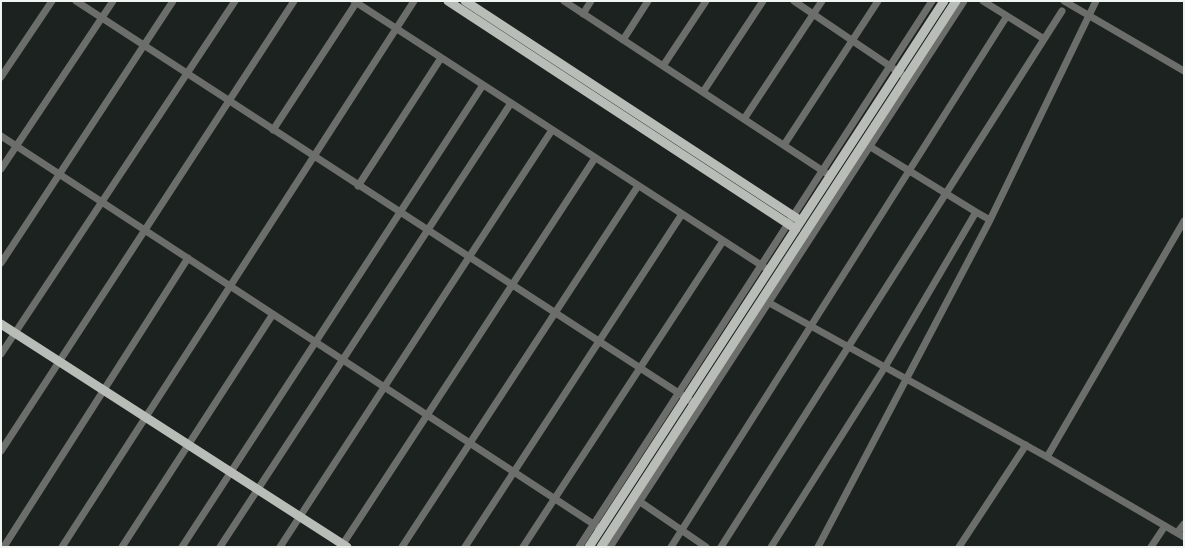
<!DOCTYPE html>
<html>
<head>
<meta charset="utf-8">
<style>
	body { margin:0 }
	#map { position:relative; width:1185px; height:548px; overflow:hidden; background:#1c221f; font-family:Manrope,sans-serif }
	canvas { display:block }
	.frame { position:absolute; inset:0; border:2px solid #eff4f1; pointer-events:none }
</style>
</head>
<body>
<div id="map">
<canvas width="1185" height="548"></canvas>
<div class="frame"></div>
</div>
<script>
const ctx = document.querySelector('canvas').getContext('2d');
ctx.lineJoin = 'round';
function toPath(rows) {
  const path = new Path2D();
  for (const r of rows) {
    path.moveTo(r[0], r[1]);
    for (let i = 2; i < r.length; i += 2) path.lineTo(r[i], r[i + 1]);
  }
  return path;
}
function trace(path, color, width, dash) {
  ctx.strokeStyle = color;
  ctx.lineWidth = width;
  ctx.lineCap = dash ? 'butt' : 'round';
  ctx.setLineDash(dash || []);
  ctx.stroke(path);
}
trace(toPath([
	[76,1,694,403],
	[354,1,764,267],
	[564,1,826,173],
	[794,1,906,77],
	[983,1,1044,39],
	[1064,1,1184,71],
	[583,14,591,1],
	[623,40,648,1],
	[663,66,706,1],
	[1,77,52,1],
	[703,92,763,1],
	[744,119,822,1],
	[273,130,356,3],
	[1,136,601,529],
	[784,145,878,1],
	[1,169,113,1],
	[358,186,441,58],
	[976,212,990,220],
	[1,263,173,1],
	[764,300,1047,457,1184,537],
	[1,354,235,1],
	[1,451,294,1],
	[1047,457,1184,221],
	[636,499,706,547],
	[1177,533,1184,524],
	[5,545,188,258],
	[62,547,414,1],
	[122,547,273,314],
	[182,547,483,85],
	[220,547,511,103],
	[280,547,552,130],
	[341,547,595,158],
	[402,547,638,186],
	[465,547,682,214],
	[523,547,723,241],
	[579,547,932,1],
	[610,547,964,1],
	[671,547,1007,16],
	[721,547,1062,11],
	[771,547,885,367,976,212,869,146],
	[818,547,990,220,1096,1],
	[959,547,1026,445],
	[1151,547,1165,526]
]), '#6c6e6b', 7);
trace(toPath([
	[448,1,796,229],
	[465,1,801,221],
	[1,324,347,547],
	[589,547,944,1],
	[601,547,956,1]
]), '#b9bdb7', 9);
</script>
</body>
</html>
